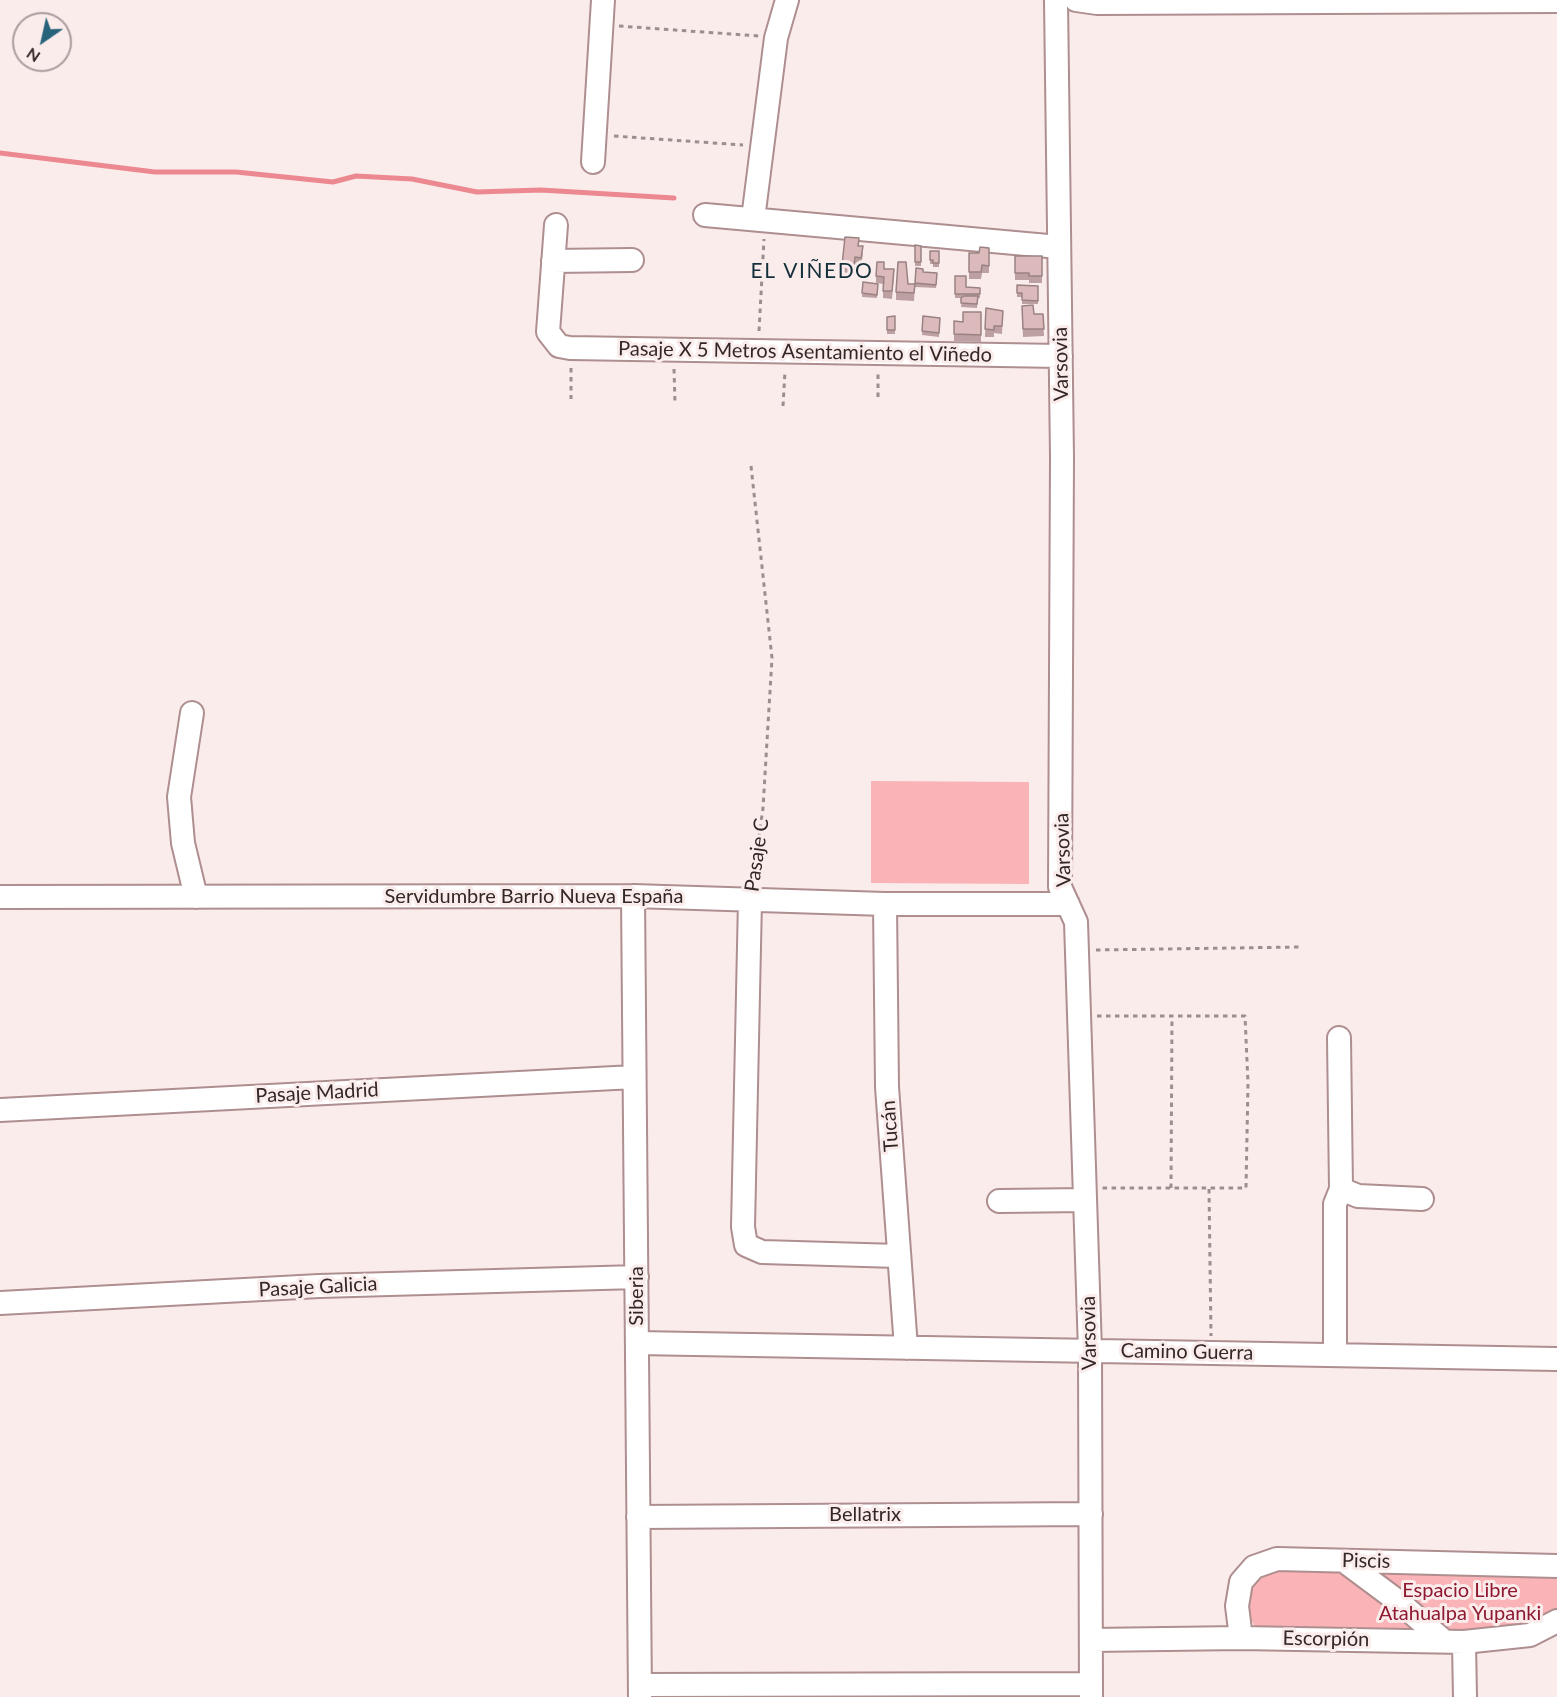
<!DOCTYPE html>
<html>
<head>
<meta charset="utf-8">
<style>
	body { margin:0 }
	#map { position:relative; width:1557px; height:1697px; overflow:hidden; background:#fbecec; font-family:Lato,sans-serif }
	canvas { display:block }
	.north { position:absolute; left:12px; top:12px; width:60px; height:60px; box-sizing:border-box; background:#fbecec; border:2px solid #ab9d9d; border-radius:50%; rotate:214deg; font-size:16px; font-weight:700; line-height:24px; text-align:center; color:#332627 }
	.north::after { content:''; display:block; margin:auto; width:21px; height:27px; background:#27647b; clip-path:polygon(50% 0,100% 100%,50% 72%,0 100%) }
</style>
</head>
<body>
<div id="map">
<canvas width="1557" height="1697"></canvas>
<div class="north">N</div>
</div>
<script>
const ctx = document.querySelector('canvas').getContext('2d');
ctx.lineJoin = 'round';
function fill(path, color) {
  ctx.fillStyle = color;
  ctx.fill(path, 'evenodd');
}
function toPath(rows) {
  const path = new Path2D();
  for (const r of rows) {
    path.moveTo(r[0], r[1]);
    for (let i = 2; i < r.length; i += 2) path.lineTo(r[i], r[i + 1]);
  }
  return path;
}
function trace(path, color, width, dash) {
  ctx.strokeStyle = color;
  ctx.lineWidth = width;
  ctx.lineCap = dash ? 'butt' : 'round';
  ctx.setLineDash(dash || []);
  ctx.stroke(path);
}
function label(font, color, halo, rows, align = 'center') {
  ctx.font = font + ' Lato,sans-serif';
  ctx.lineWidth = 6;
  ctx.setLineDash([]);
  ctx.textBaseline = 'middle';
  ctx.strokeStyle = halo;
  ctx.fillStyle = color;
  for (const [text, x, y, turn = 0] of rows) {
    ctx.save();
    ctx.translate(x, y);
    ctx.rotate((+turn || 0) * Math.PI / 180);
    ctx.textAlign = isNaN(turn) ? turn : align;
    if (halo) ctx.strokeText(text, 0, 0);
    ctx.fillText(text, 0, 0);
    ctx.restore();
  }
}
fill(toPath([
	[871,781,1029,782,1029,884,871,883],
	[1377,1569,1557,1576,1557,1610,1541,1624,1453,1635,1372,1574],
	[1266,1570,1332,1570,1347,1575,1420,1631,1255,1627,1246,1609,1251,1585]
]), '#fab3b6');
trace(toPath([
	[0,153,155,172,236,172,333,182,356,176,412,179,477,192,541,190,674,198]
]), '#ec888f', 5);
const minor = toPath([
	[1056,0,1062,457,1060,887,1076,922,1090,1351,1091,1697],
	[1076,0,1097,3,1557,1],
	[593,162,603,0],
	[705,215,1059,247],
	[753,219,776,38,787,0],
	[556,225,548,332,559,346,570,348,1061,356],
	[553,261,632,260],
	[192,713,179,797,183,843,196,897],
	[633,896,640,1697],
	[0,897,633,896,885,904,1068,904],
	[750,900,743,1227,746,1245,762,1252,898,1256],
	[885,904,887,1087,906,1348],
	[0,1110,634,1077],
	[1341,1189,1358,1196,1422,1199],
	[999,1201,1085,1200],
	[0,1303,319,1286,637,1277],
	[637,1343,1557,1359],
	[1335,1355,1335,1204,1341,1189,1339,1038],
	[638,1517,1091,1514],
	[1344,1561,1399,1602,1444,1641],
	[1241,1638,1237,1606,1241,1582,1254,1567,1277,1559,1557,1566],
	[1091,1640,1241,1638,1464,1642,1530,1635,1557,1621],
	[1464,1642,1465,1697],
	[640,1685,1091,1684]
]);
trace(minor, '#ae8e8f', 26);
trace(toPath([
	[619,26,759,36],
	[614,136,743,145],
	[759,331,764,239],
	[571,368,571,399],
	[674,369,675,403],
	[878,397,878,373],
	[783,406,785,371],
	[751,466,772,658,763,808,753,880],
	[1096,950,1300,947],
	[1097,1016,1245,1016,1248,1083,1246,1188,1102,1188],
	[1171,1188,1172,1017],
	[1209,1189,1211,1336]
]), '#9c8e8f', 3, [4.5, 4.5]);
trace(minor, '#fff', 22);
fill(toPath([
	[915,245,921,246,921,266,915,266],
	[859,246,863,254,861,266,855,265,854,274,842,272,842,265],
	[989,248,989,273,982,273,981,279,969,279,969,253,979,253],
	[930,251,939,251,939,267,933,267,933,264,930,264],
	[1015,256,1042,256,1042,283,1029,283,1029,280,1015,280],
	[916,268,923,272,937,273,936,288,915,287],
	[884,269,894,276,892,299,883,298,883,284,876,283,876,276],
	[955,276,966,287,980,288,980,298,978,298,977,308,961,307,962,298,955,298],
	[863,282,878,284,877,298,862,297],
	[908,284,915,284,914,301,896,300,896,292],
	[1017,285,1038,286,1038,304,1022,304,1022,297,1017,297],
	[1022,306,1034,314,1043,314,1044,336,1023,337],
	[986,308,1003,311,1002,334,994,333,994,337,985,337],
	[981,312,981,342,954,341,954,321,963,322],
	[895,316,895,334,887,334,887,317],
	[923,316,940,318,939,337,922,335]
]), '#bda0a1');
const building = toPath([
	[845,237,859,238,858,246,863,246,861,258,855,257,854,266,842,265,845,237],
	[915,245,921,246,921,262,915,262,915,245],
	[980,247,989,248,989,266,982,265,981,272,969,272,969,253,979,253,980,247],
	[930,251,939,251,939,263,933,263,933,260,930,260,930,251],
	[1015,256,1042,256,1042,276,1029,276,1029,273,1015,273,1015,256],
	[877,262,884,262,884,269,894,269,892,291,883,291,884,277,876,276,877,262],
	[898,262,906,262,908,284,915,284,914,293,896,292,898,262],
	[916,268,923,269,923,272,937,273,936,285,915,283,916,268],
	[955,276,966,276,966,287,980,288,980,294,955,294,955,276],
	[863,282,878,284,877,295,862,293,863,282],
	[1017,285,1038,286,1038,301,1022,300,1022,293,1017,293,1017,285],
	[964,296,978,296,977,304,961,303,961,298,964,296],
	[1033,305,1034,314,1043,314,1044,329,1023,329,1022,306,1033,305],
	[986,308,1003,311,1002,326,994,326,994,330,985,329,986,308],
	[963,312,981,312,981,335,954,334,954,321,963,322,963,312],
	[895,316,895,330,887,330,887,317,895,316],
	[923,316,940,318,939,333,922,331,923,316]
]);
fill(building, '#dcbabb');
trace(building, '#9a8283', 1.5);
label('20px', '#332627', '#fbecec', [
	["Pasaje X 5 Metros Asentamiento el Viñedo",805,352,1],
	["Varsovia",1061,364,-91],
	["Varsovia",1063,850,-92],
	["Pasaje C",757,855,-82],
	["Servidumbre Barrio Nueva España",534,897],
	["Pasaje Madrid",317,1093,-3],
	["Tucán",890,1126,-94],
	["Pasaje Galicia",318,1287,-3],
	["Siberia",637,1296,-90],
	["Varsovia",1089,1333,-91],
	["Camino Guerra",1187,1352,1],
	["Bellatrix",865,1515],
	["Piscis",1366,1561,1],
	["Escorpión",1326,1639,1]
]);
label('20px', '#8e1930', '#fbecec', [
	["Espacio Libre",1460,1591],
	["Atahualpa Yupanki",1460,1614]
]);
ctx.letterSpacing = '1.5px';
label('21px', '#122f3a', '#fbecec', [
	["EL VIÑEDO",812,271]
]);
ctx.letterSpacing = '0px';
</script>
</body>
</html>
